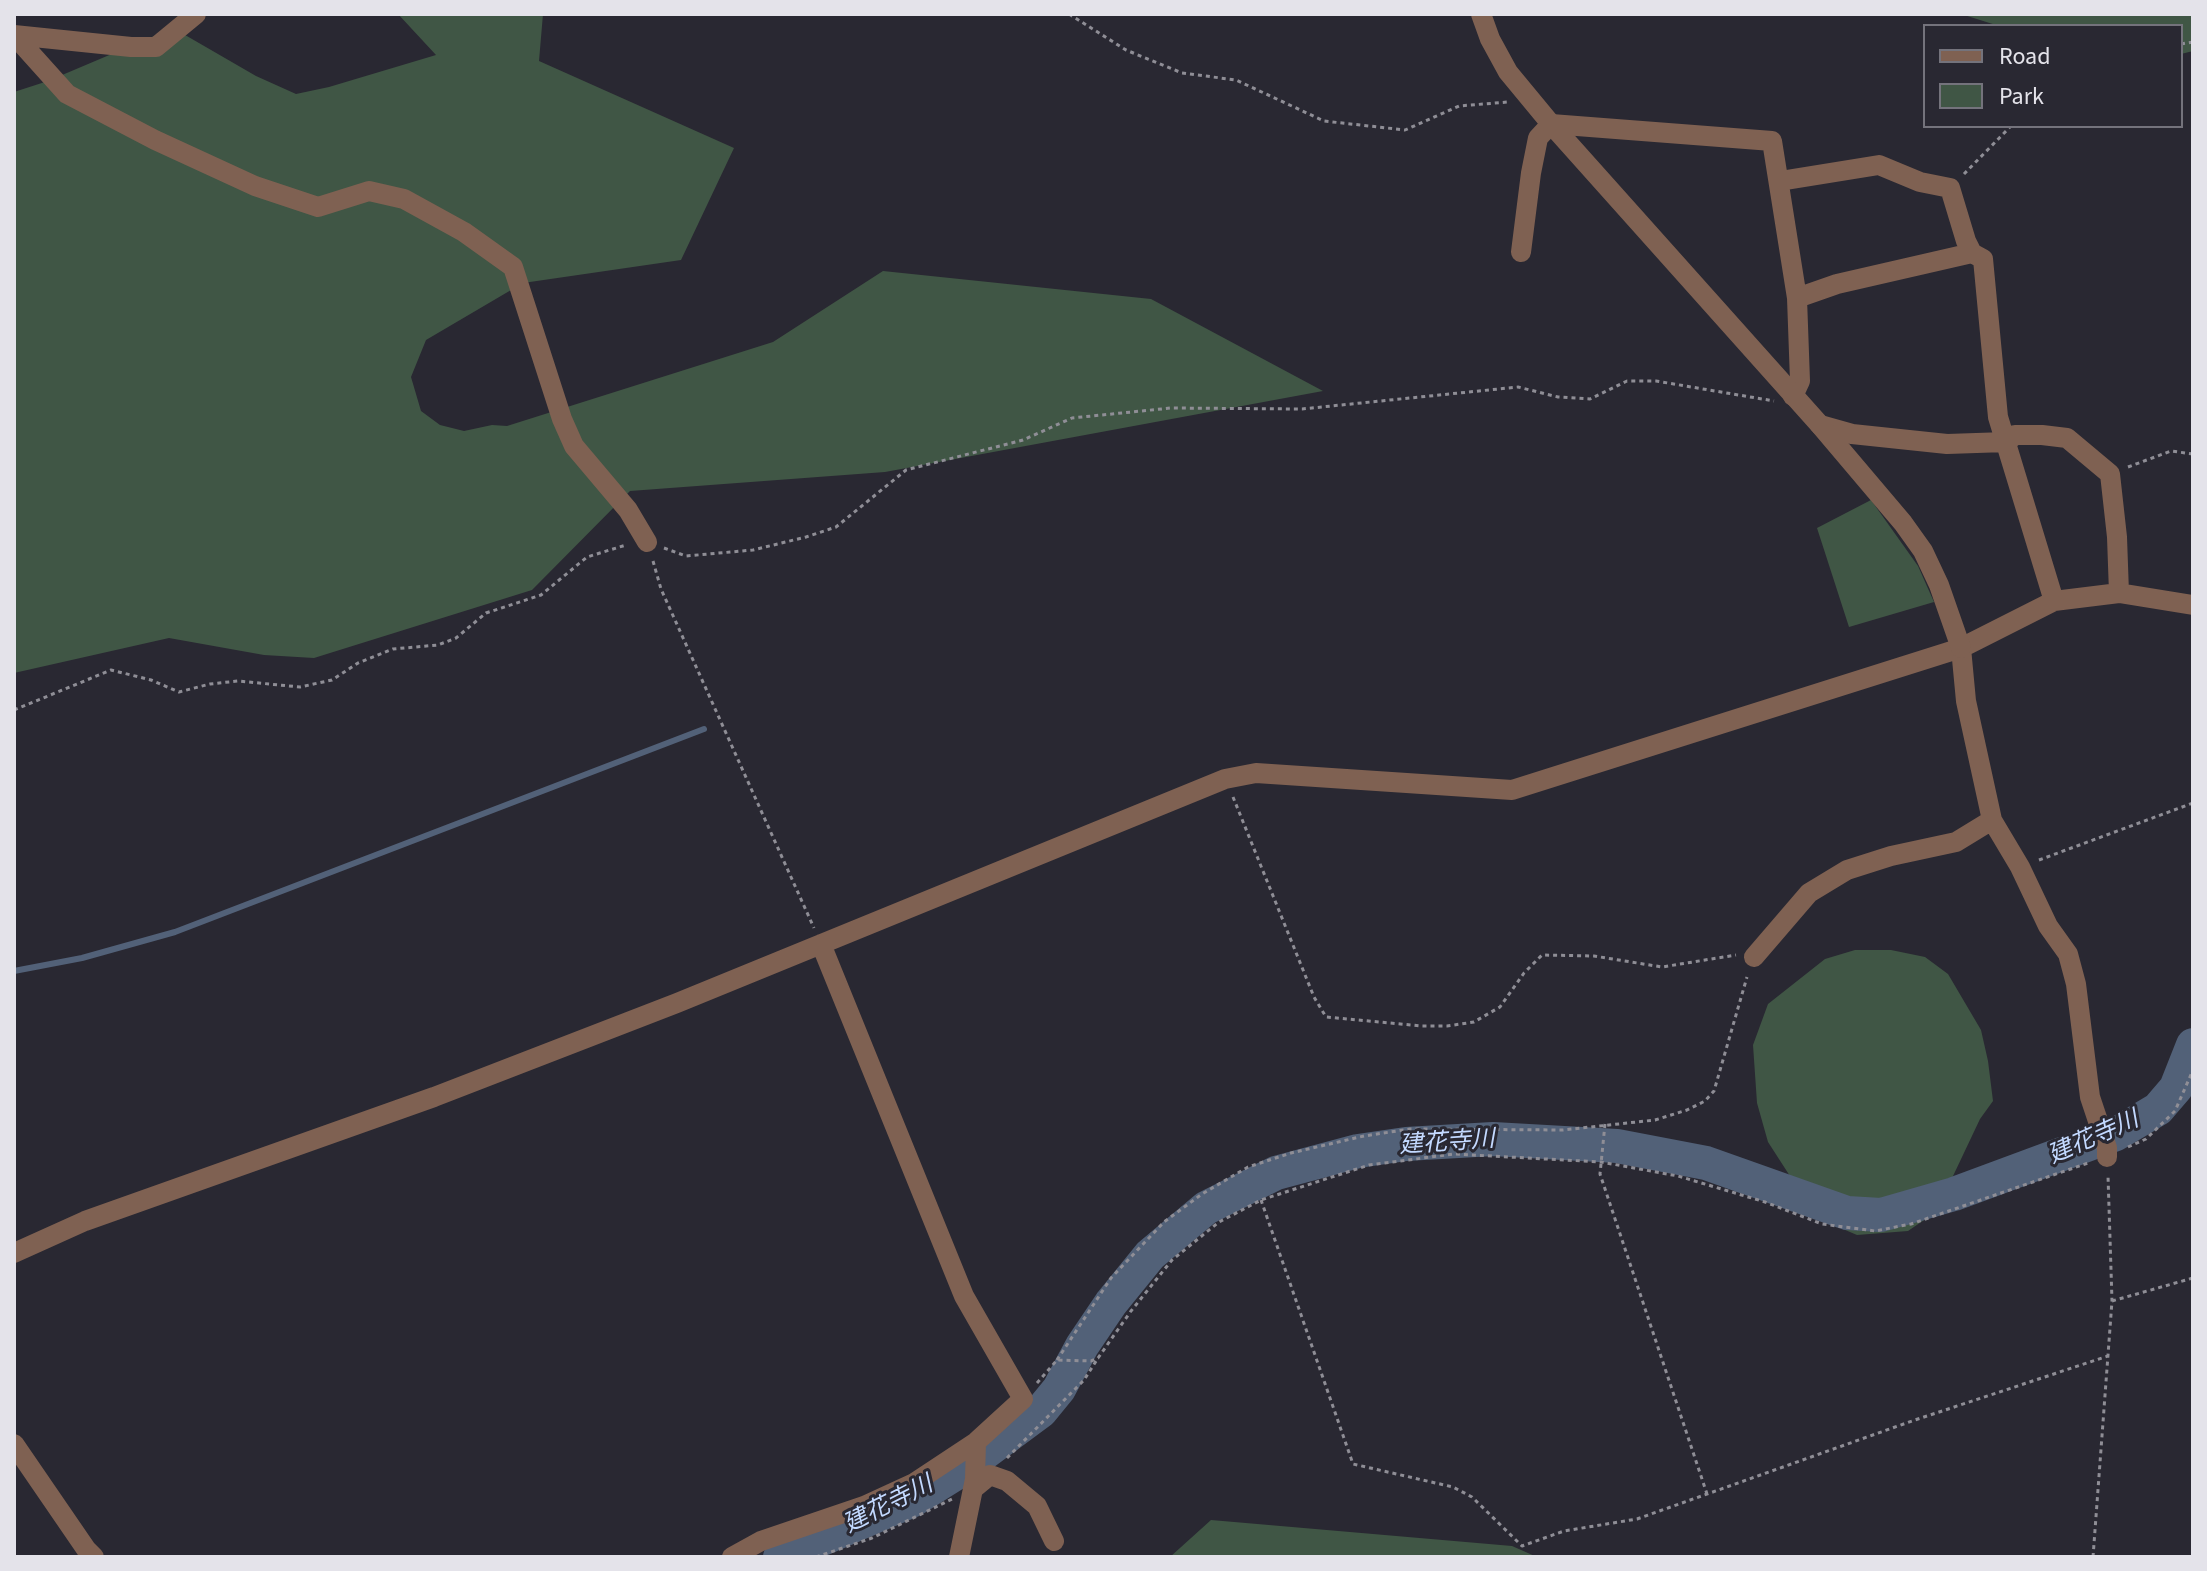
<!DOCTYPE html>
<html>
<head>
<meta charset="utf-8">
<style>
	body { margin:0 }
	#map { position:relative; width:2207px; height:1571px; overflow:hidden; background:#292832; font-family:"Source Sans 3",sans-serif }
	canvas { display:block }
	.frame { position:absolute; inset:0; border:16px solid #e4e3ea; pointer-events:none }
	.legend { position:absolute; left:1923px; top:24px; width:260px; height:104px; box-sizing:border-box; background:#292832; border:2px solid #74737c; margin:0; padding:10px 14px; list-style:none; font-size:24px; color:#e4e3ea }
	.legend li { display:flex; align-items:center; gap:16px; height:40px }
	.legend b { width:40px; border:2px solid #74737c }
</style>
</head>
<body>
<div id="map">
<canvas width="2207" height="1571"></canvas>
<div class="frame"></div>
<ul class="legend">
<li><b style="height:10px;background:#7f6152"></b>Road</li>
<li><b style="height:22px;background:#405645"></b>Park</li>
</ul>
</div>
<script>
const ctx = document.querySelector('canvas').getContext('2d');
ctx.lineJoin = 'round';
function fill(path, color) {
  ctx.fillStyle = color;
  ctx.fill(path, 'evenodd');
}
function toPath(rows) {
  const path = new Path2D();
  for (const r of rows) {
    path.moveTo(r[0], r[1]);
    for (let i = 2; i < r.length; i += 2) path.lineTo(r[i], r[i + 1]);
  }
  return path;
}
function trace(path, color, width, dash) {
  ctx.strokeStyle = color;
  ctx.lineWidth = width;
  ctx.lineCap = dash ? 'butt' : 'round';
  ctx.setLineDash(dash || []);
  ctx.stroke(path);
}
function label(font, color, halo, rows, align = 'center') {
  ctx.font = font + ' "Source Sans 3","Noto Sans JP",sans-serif';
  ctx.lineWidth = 6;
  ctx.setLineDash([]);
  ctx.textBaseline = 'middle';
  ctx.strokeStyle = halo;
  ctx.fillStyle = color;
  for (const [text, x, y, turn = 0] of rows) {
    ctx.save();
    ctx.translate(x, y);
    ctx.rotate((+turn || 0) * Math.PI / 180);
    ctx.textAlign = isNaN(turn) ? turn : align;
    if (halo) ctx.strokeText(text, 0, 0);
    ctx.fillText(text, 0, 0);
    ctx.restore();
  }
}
fill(toPath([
	[398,14,543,14,539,61,734,148,681,260,523,283,426,340,411,377,421,411,440,425,464,431,492,425,507,426,773,342,883,271,1151,299,1323,391,885,472,630,491,532,590,314,658,264,655,169,638,14,673,14,92,48,81,173,28,256,76,296,94,329,87,436,55],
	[1961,14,2193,14,2193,51,2181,54,2181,26,1999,26],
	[1871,500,1918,566,1934,602,1849,627,1817,528],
	[1855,950,1891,950,1925,957,1948,974,1981,1030,1988,1061,1993,1101,1980,1119,1936,1212,1908,1231,1857,1235,1817,1218,1768,1142,1757,1103,1753,1045,1768,1004,1825,959],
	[1211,1520,1512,1546,1537,1557,1170,1557]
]), '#405645');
trace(toPath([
	[14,971,82,958,175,932,704,729]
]), '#526178', 6);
trace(toPath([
	[780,1557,913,1500,964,1468,1041,1411,1059,1389,1082,1346,1111,1303,1150,1255,1206,1208,1276,1173,1358,1151,1406,1144,1493,1139,1617,1146,1706,1163,1847,1213,1881,1215,1954,1194,2116,1134,2158,1109,2176,1088,2193,1045]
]), '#526178', 34);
trace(toPath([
	[1069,14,1126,50,1182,73,1236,80,1324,121,1405,130,1459,106,1508,102],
	[2181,44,2193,42],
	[1964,174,2011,126],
	[2128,467,2171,451,2193,454],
	[664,548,686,556,753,550,806,537,836,527,906,470,1023,440,1072,418,1171,408,1302,409,1518,387,1558,397,1590,399,1627,381,1656,381,1774,401],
	[653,561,661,589,814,928],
	[14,710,111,670,151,680,179,692,210,684,238,681,300,687,332,680,358,663,393,649,438,645,456,638,486,613,541,595,587,557,626,545],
	[1233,797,1314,997,1326,1017,1422,1026,1447,1026,1474,1022,1500,1007,1524,973,1542,955,1594,956,1662,967,1736,955],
	[2039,860,2193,803],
	[1605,1124,1600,1174,1707,1494],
	[2128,1147,2146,1139,2175,1111,2193,1070],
	[1261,1200,1353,1464,1453,1487,1472,1497,1522,1546,1564,1531,1637,1519,1912,1421,2108,1356],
	[2112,1301,2193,1278],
	[1057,1360,1111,1278,1164,1222,1202,1194,1248,1167,1291,1153,1364,1136,1410,1129,1563,1130,1655,1120,1687,1110,1705,1101,1714,1091,1747,977],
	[1037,1383,1057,1360,1091,1361,1098,1358,1131,1311,1172,1260,1219,1222,1261,1200,1369,1165,1454,1154,1601,1162,1678,1176,1765,1202,1822,1224,1875,1231,1911,1224,2088,1163],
	[1007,1458,1084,1380,1098,1358],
	[816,1557,872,1538,952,1499],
	[2093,1557,2112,1301,2108,1176]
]), '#8f8e96', 3, [4, 4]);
trace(toPath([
	[14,35,67,94,155,140,255,186,318,207,369,191,404,199,464,232,513,267,562,419,574,446,628,510,647,542],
	[14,35,131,47,156,47,196,14],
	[1780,181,1879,165,1920,182,1950,188,1966,241,1972,253,1983,259,1998,417,2054,601],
	[1521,252,1531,173,1538,138,1551,124,1772,141,1797,298,1800,381,1793,396],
	[1797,298,1837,284,1972,253],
	[1820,425,1852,434,1947,444,2006,442,2015,435,2042,435,2067,438,2110,474,2117,537,2119,593],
	[1961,648,1966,701,1992,820,2020,867,2048,926,2068,954,2076,984,2090,1097,2107,1148,2107,1157],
	[1754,957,1809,893,1847,870,1891,856,1956,842,1992,820],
	[14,1253,85,1221,434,1097,677,1003,1225,779,1256,773,1512,790,1961,648,2054,601,2119,593,2193,605],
	[14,1444,86,1549,94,1557],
	[973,1489,990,1475,1007,1481,1037,1506,1054,1541],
	[732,1557,761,1541,864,1506,914,1483,976,1442,1023,1399,964,1296,821,944],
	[959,1557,975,1479,976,1442]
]), '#7f6152', 20);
trace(toPath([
	[1481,14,1490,39,1508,72,1551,124,1820,425,1903,523,1923,551,1939,585,1961,648]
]), '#7f6152', 20);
label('italic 24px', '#c3d9ff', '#292832', [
	["建花寺川",2094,1139,-24],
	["建花寺川",1447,1144,-4],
	["建花寺川",889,1506,-27]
]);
</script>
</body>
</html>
